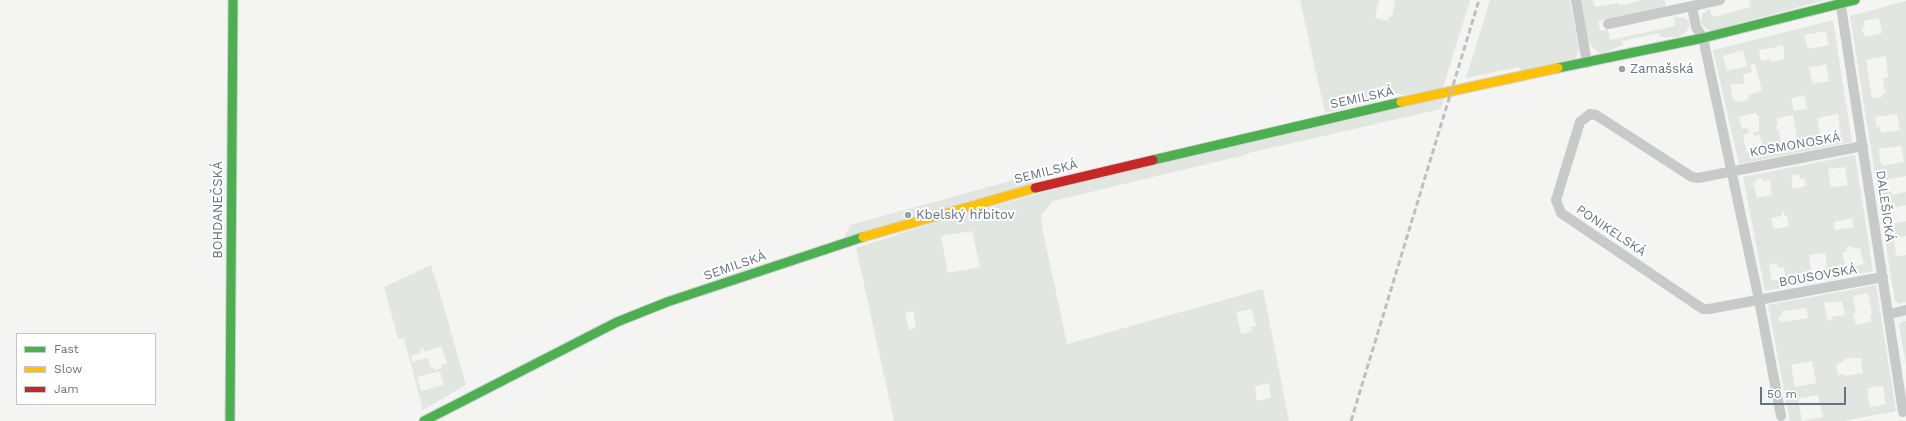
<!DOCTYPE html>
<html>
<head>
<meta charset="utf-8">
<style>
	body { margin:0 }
	#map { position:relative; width:1906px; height:421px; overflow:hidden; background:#f4f4f2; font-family:"Work Sans",sans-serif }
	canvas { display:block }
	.legend { position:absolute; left:16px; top:333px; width:140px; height:72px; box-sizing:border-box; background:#fff; border:1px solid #c1c7cd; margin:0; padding:5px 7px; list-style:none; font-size:12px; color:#657482 }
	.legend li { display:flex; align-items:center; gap:8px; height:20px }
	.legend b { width:20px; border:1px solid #c1c7cd }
	.scale { position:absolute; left:1760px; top:387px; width:86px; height:18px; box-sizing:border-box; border:2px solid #657482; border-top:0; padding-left:5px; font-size:12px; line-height:14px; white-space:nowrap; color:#657482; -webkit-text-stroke:3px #fff; paint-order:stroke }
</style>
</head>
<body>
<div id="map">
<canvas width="1906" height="421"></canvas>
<ul class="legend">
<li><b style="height:5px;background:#4caf50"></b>Fast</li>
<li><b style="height:5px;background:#ffc107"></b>Slow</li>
<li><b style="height:5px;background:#c62828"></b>Jam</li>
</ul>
<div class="scale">50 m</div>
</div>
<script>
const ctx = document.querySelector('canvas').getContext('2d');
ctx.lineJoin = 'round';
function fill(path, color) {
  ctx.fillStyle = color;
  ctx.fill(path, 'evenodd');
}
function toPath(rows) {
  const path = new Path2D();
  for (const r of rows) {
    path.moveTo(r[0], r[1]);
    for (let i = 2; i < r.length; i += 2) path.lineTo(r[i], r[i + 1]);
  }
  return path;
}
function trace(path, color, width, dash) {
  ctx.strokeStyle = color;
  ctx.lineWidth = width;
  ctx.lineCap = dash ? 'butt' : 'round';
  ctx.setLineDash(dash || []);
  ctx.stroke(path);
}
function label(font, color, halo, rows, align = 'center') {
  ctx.font = font + ' "Work Sans",sans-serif';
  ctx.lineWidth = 4;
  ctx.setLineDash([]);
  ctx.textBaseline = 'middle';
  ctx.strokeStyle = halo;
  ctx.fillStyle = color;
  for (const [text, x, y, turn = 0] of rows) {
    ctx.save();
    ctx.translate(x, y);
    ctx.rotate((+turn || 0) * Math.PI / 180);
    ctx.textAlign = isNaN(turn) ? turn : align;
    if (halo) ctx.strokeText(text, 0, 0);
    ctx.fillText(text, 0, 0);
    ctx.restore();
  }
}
fill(toPath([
	[1300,0,1379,0,1375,18,1388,21,1389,16,1392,17,1395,1,1391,0,1470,0,1443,88,1403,95,1383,90,1378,101,1325,113],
	[1490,0,1570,0,1579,49,1575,60,1520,71,1519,67,1466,78],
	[1581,0,1593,0,1595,7,1618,3,1619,5,1628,4,1641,0,1665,0,1666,8,1598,21,1600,31,1608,29,1610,40,1675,26,1674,17,1685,18,1689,22,1689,26,1687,31,1679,37,1660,37,1659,33,1622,41,1623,45,1600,54,1588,42],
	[1749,0,1825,0,1710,31,1701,24,1702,14,1710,9,1712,17,1751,7],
	[1906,1,1906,176,1885,180,1887,192,1891,191,1892,195,1906,192,1906,205,1888,209,1891,224,1906,221,1906,236,1894,238,1896,256,1906,255,1906,302,1899,304,1895,301,1850,16],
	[1879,18,1882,33,1865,37,1861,28,1865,27,1864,21],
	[1886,56,1888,77,1883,79,1885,94,1882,94,1882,97,1872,98,1866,60],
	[1897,114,1900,130,1881,133,1880,127,1877,127,1875,117],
	[1901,146,1904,162,1883,166,1882,163,1880,163,1879,149],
	[1833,20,1852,142,1739,164,1713,50],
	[1826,31,1829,45,1808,49,1804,35],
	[1779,45,1784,46,1784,59,1771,62,1770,59,1761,61,1759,50,1777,47],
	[1743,50,1747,66,1727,71,1723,56],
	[1755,64,1762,91,1748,95,1748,100,1736,102,1735,100,1733,100,1730,85,1745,83,1743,74,1752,72,1750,65],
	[1826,64,1829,81,1813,84,1809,68],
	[1804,95,1807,108,1794,111,1791,98],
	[1755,113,1759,117,1759,131,1753,133,1754,136,1760,135,1763,150,1747,153,1743,135,1749,133,1748,128,1742,129,1739,117],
	[1838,114,1841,136,1828,137,1828,138,1821,139,1817,118],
	[1793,115,1797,139,1781,142,1779,130,1777,130,1776,126,1778,125,1777,118],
	[1445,96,1441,109,1249,153,1245,155,1053,201,1041,216,1042,227,1067,344,1263,289,1289,421,894,421,856,248,939,221,1096,178],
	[972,231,980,267,948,273,941,236],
	[1252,309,1256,326,1251,327,1252,331,1241,334,1236,312],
	[913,311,916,328,909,330,905,313],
	[1269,383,1271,398,1257,401,1255,386],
	[1855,155,1873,271,1765,291,1743,177],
	[1845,167,1848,185,1831,188,1828,169],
	[1799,174,1800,179,1804,178,1806,186,1793,189,1791,181,1793,180,1792,176],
	[1762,178,1763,181,1770,180,1772,195,1757,198,1753,183,1756,182,1756,179],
	[1782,212,1784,212,1785,216,1787,216,1789,226,1774,229,1771,218,1782,216],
	[1852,218,1854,227,1835,230,1834,222],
	[1852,246,1853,249,1860,248,1864,264,1846,268,1842,252,1847,251,1847,247],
	[1825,252,1827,267,1821,269,1822,272,1814,273,1811,270,1809,255],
	[1777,263,1778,268,1784,267,1786,278,1772,281,1769,265],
	[1032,175,1034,188,841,244,850,225],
	[431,265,444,307,466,385,423,410,404,338,398,339,384,287],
	[441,346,447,363,441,365,442,368,435,370,434,367,431,368,428,358,412,362,411,356,421,353,420,349,423,348,425,352],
	[440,371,444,385,421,391,417,377],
	[1876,285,1896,411,1844,421,1790,421,1768,305],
	[1868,293,1872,314,1870,315,1871,322,1856,325,1853,313,1856,313,1853,296],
	[1828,301,1828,303,1842,301,1845,315,1832,317,1833,320,1828,321,1824,302],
	[1806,308,1808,318,1780,322,1779,316,1782,315,1782,311],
	[1852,357,1853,359,1861,358,1863,373,1845,376,1845,374,1838,375,1836,364,1843,362,1843,360],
	[1812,361,1816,383,1795,387,1791,365],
	[1883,386,1886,404,1870,407,1867,388],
	[1818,395,1823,417,1802,421,1798,399],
	[1902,321,1906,321,1906,366,1899,324]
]), '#e2e6e0');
const fast = toPath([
	[1558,68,1703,38,1855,0],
	[1153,160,1401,102],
	[230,421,233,0],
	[424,421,617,322,667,302,863,237]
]);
const slow = toPath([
	[1401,102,1558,68],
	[863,237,1035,188]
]);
const jam = toPath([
	[1035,188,1153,160]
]);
trace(fast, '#d2d2d3', 11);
trace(slow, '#d2d2d3', 11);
trace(jam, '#d2d2d3', 11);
trace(toPath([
	[1576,0,1587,63],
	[1840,0,1903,412],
	[1692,7,1696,27,1703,38,1759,300,1781,416],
	[1608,24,1720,0],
	[1863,146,1698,178,1692,177,1596,115,1590,114,1580,122,1556,200,1561,213,1703,309,1709,309,1883,277],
	[1889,314,1906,310]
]), '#c8caca', 10);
trace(fast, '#4caf50', 9);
trace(slow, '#ffc107', 9);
trace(jam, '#c62828', 9);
trace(toPath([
	[1351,421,1479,0]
]), '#bebfc1', 3, [6, 3]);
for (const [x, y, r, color] of [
	[1622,69,4,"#97a1a9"],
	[908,215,4,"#97a1a9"]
]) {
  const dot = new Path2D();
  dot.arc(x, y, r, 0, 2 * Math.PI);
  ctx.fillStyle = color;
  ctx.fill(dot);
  trace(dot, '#fff', 1.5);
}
label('13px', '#657482', '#fff', [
	["Zamašská",1630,69],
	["Kbelský hřbitov",916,215]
], 'left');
label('13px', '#657482', '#fff', [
	["SEMILSKÁ",1362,98,-12],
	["KOSMONOSKÁ",1795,145,-10],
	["SEMILSKÁ",1046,172,-14],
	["DALEŠICKÁ",1885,206,82],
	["BOHDANEČSKÁ",218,210,-90],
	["PONIKELSKÁ",1611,231,34],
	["SEMILSKÁ",735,266,-19],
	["BOUSOVSKÁ",1818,276,-10]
]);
</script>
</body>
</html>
